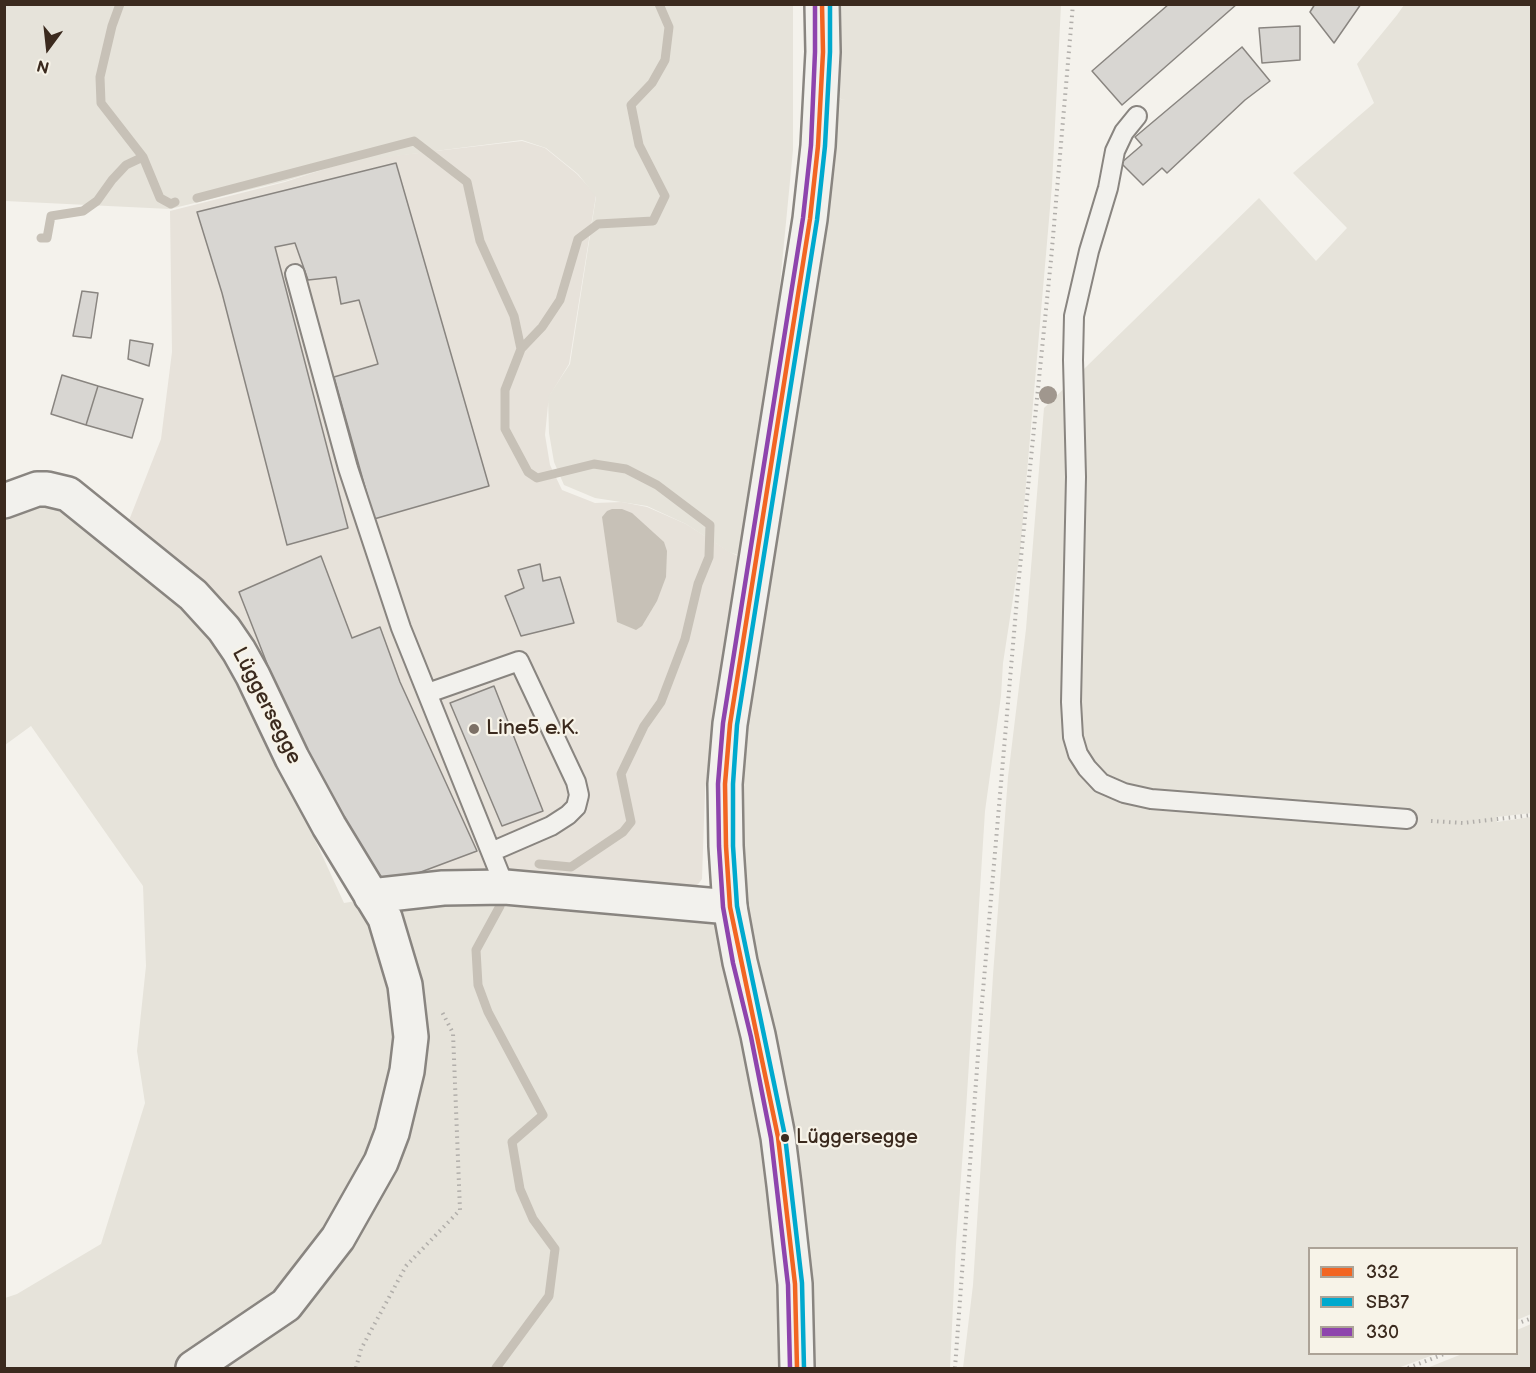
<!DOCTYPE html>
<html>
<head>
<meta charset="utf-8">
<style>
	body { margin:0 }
	#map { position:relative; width:1536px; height:1373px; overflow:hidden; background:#f4f2ec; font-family:"Balsamiq Sans",sans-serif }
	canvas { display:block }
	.frame { position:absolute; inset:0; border:6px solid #3b2a1e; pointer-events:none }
	.legend { position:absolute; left:1308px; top:1247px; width:210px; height:108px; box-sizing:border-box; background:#f7f3e8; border:2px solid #aca397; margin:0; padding:8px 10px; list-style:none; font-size:18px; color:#3b2a1e }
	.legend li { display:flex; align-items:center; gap:12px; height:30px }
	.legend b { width:30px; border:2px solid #aca397 }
	.north { position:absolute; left:18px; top:18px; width:60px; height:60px; -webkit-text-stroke:4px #f7f3e8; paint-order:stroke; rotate:195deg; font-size:16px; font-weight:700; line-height:24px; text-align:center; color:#3b2a1e }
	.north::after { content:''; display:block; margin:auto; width:21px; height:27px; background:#3b2a1e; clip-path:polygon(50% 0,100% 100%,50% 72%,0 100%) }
</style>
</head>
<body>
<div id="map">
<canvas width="1536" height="1373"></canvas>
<div class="frame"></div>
<ul class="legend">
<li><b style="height:8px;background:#f26522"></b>332</li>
<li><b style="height:8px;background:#00a9ce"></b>SB37</li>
<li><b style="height:8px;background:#8e44ad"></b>330</li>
</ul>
<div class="north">N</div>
</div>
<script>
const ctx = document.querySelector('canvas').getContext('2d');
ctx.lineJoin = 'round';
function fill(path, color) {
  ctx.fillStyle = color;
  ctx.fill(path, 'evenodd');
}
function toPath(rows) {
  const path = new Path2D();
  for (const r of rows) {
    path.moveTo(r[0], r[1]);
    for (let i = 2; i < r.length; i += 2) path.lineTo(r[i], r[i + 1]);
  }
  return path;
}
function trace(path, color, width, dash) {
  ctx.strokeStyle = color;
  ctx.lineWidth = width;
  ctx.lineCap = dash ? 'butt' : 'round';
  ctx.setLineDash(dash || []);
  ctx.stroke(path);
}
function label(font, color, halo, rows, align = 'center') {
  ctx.font = font + ' "Balsamiq Sans",sans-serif';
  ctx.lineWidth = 4.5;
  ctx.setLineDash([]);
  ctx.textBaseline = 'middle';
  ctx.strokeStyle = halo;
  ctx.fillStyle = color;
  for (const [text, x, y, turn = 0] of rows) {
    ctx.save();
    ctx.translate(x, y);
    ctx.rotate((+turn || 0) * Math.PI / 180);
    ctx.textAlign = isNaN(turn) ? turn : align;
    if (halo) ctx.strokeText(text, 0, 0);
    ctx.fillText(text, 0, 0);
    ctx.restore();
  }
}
fill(toPath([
	[522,141,545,148,577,174,596,195,569,364,550,395,548,405,545,435,550,465,562,490,595,503,622,502,647,507,686,524,730,552,740,557,719,684,705,791,702,879,696,887,361,892,124,533,161,439,172,352,170,211,285,182,349,161]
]), '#e7e2da');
fill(toPath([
	[4,5,793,5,793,150,769,398,763,439,744,528,741,556,729,552,686,524,647,506,595,498,564,485,554,462,549,433,548,397,570,364,596,197,578,174,546,148,522,140,349,162,285,181,170,209,5,201],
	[837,5,1061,5,1052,185,1020,553,1003,663,1001,696,985,811,966,1110,956,1244,950,1368,809,1368,742,914,737,787,835,98,845,100,834,97],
	[1404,5,1531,5,1532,813,1496,817,1497,822,1531,817,1531,1314,1517,1320,1516,1248,1310,1248,1310,1354,1436,1354,1398,1368,963,1368,973,1285,993,975,1008,777,1026,629,1044,408,1259,198,1316,261,1347,228,1293,173,1374,103,1357,64,1397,15],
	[50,500,189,604,239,674,344,903,375,898,461,893,720,920,768,1142,781,1281,778,1368,5,1368,5,1298,17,1294,101,1244,145,1103,137,1051,146,966,143,886,31,726,5,745,5,515],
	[1531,1324,1531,1368,1427,1368,1462,1354,1516,1354,1517,1330]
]), '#e6e3da');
fill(toPath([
	[612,509,622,509,632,513,664,542,667,551,666,577,657,601,642,626,636,630,617,622,602,517,607,511]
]), '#c7c1b7');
trace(toPath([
	[120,4,112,26,100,77,101,103,143,157,160,198,171,204,175,202],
	[197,198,414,141,467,182,480,241,514,316,521,349],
	[41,238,47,238,51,216,83,211,97,201,112,180,126,165,143,157],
	[539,864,571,867,623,832,631,822,621,774,644,726,661,702,685,639,698,584,709,557,710,525,657,485,626,469,594,464,537,478,528,472,505,429,505,390,521,349,542,327,560,300,578,239,598,224,653,221,665,196,639,145,631,105,652,83,665,60,669,27,659,4],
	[496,1368,549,1296,555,1249,533,1219,520,1189,512,1142,543,1115,488,1012,478,985,476,950,500,906]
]), '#c7c1b7', 9);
const building = toPath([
	[1169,4,1237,4,1122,105,1092,71,1169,4],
	[1315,4,1361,4,1334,43,1310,12,1315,4],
	[1300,26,1300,60,1262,63,1259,28,1300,26],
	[1242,47,1270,81,1245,100,1167,173,1162,168,1143,185,1121,163,1142,145,1135,137,1242,47],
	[396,163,489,486,374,519,334,377,378,364,359,300,341,304,336,277,308,280,295,243,275,247,348,528,287,545,222,293,197,212,396,163],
	[82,291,98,293,91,338,73,336,82,291],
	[130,340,153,344,149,366,128,359,130,340],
	[62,375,98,386,86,425,51,414,62,375],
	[98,386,143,399,132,438,86,425,98,386],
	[321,556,352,638,380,627,400,682,477,851,370,891,327,817,239,592,321,556],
	[540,564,543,581,560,577,574,623,521,636,505,596,524,588,518,570,540,564],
	[494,686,543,811,502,826,450,703,494,686]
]);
fill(building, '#d8d6d2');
trace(building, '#898580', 1.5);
const service = toPath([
	[1137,116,1124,132,1115,151,1108,188,1089,251,1074,316,1073,360,1076,477,1071,702,1073,737,1078,754,1087,768,1101,783,1124,793,1151,799,1407,819],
	[295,274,348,468,401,628,505,887],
	[428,693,519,661,576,782,579,795,576,807,568,815,551,826,491,852]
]);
const minor = toPath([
	[4,501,37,489,47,489,68,494,193,595,224,629,239,651,253,676,292,758,329,826,385,918,405,985,411,1037,407,1071,392,1133,381,1162,338,1238,286,1305,193,1368],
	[371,896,443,888,505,887,730,907]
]);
const primary = toPath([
	[797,1368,795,1284,784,1185,778,1137,758,1035,740,962,730,907,726,846,725,784,730,724,810,219,818,146,823,52,822,4]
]);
trace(service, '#898580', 22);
trace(minor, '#898580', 38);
trace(primary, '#898580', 38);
trace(toPath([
	[1431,821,1463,823,1532,815],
	[1516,1324,1532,1318],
	[356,1368,361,1349,406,1266,460,1210,453,1033,441,1010],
	[955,1368,981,1014,1018,587,1051,260,1073,4],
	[1408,1368,1444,1354]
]), '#b1aeaa', 4, [1.5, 4.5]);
trace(service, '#f2f1ed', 18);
trace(minor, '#f2f1ed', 33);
trace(primary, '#f2f1ed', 33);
trace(toPath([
	[797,1368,795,1284,778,1137,730,907,726,846,725,784,730,724,810,219,818,146,823,52,822,4]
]), '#f26522', 4.5);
trace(toPath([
	[804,1368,802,1283,785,1136,737,906,733,846,733,784,737,725,817,220,825,146,830,52,830,4]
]), '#00a9ce', 4.5);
trace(toPath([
	[790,1368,788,1285,771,1138,751,1037,733,963,723,907,719,846,718,784,723,723,803,218,811,145,815,52,815,4]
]), '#8e44ad', 4.5);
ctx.fillStyle = '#a0978e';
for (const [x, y] of [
	[1048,395]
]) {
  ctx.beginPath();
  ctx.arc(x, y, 9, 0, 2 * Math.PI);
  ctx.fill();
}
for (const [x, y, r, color] of [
	[474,729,6,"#7c7066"],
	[785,1138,5,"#3b2a1e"]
]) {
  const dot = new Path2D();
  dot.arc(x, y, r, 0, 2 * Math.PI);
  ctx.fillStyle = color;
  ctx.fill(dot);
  trace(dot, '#f7f3e8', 2);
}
label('20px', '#3b2a1e', '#f7f3e8', [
	["Lüggersegge",796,1138]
], 'left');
label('21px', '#3b2a1e', '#f7f3e8', [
	["Lüggersegge",266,706,63]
]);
label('21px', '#3b2a1e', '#f7f3e8', [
	["Line5 e.K.",486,729]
], 'left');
</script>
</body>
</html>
